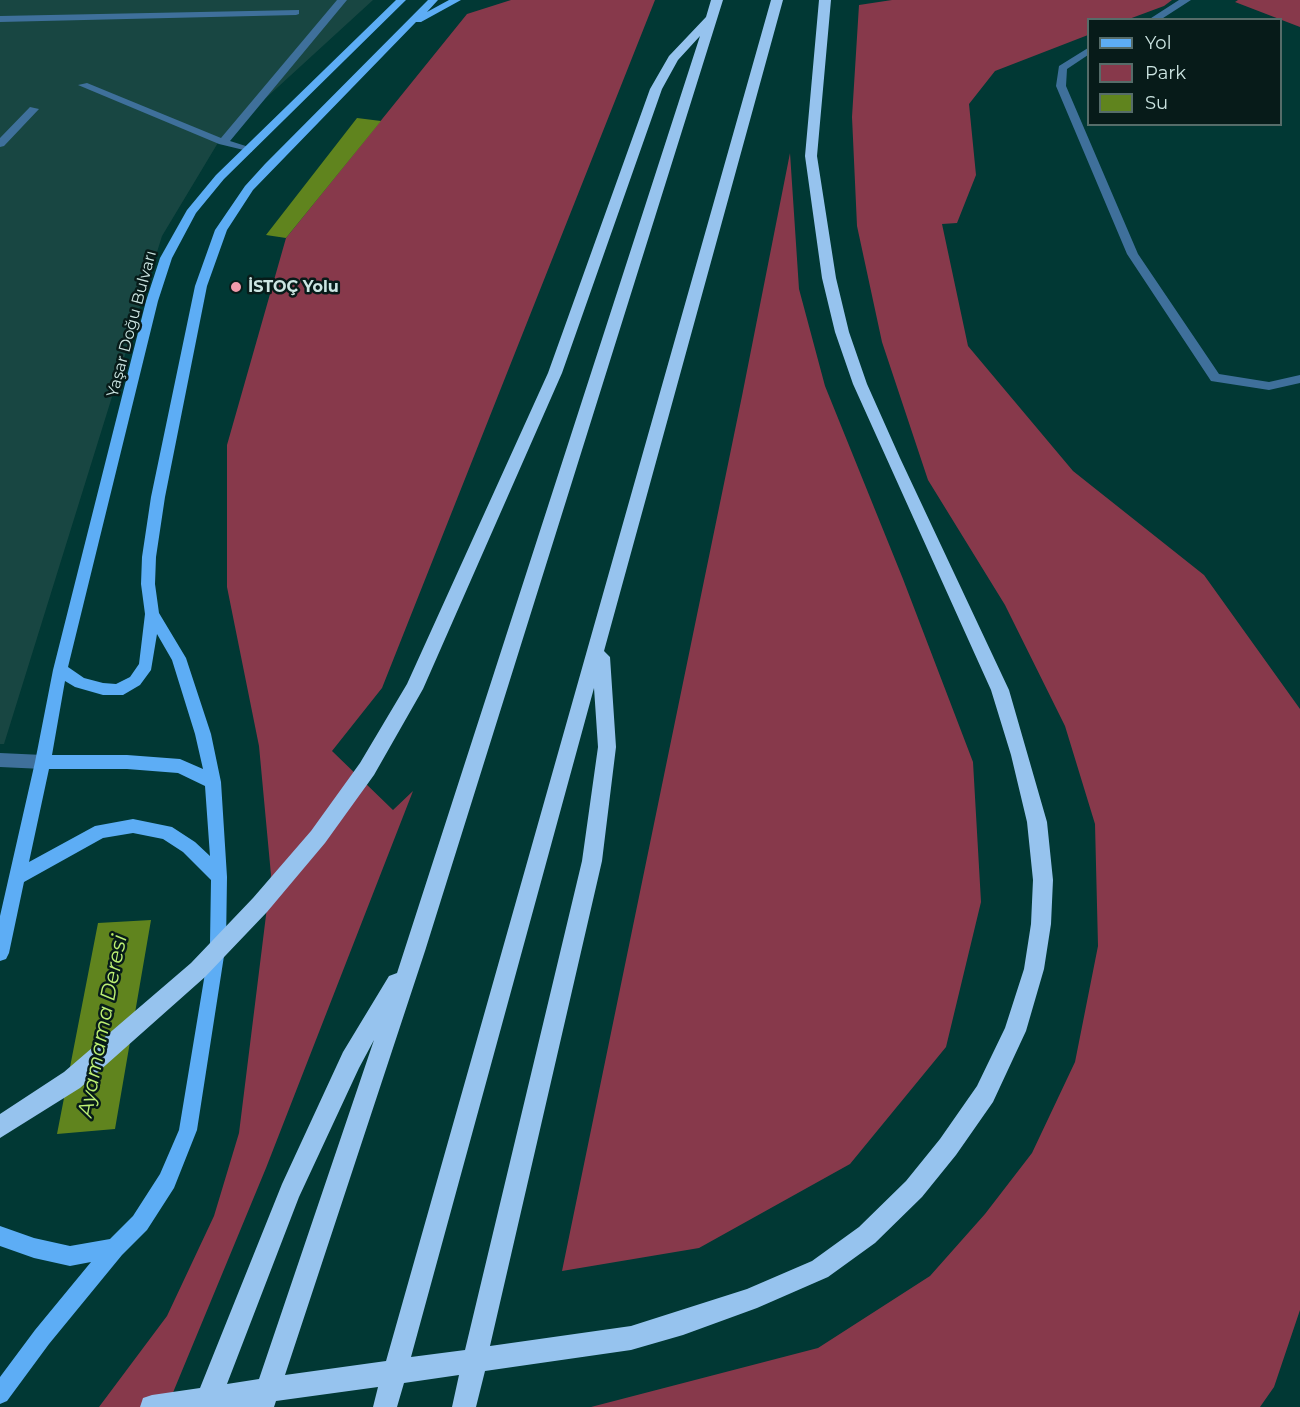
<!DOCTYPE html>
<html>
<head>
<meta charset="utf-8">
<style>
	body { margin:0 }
	#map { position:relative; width:1300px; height:1407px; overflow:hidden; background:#013834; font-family:Montserrat,sans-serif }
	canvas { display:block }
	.legend { position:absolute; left:1087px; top:18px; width:195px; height:108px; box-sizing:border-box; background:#071b19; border:2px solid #566c69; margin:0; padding:8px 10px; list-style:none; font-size:18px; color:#cce5e2 }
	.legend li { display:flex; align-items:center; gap:12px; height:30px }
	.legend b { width:30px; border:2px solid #566c69 }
</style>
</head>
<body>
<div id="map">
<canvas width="1300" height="1407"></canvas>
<ul class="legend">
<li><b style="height:8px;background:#5dadf5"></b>Yol</li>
<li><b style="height:16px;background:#87394b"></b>Park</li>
<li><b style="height:16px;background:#60841e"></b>Su</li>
</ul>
</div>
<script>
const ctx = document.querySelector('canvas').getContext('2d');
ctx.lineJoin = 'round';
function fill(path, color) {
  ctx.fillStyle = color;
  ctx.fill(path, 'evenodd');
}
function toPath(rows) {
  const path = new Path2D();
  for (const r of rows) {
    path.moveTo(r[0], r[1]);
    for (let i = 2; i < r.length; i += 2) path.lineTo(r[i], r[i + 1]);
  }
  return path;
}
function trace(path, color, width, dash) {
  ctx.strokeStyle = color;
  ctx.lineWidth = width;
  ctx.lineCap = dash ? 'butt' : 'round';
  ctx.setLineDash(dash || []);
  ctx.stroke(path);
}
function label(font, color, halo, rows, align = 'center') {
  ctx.font = font + ' Montserrat,sans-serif';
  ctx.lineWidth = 5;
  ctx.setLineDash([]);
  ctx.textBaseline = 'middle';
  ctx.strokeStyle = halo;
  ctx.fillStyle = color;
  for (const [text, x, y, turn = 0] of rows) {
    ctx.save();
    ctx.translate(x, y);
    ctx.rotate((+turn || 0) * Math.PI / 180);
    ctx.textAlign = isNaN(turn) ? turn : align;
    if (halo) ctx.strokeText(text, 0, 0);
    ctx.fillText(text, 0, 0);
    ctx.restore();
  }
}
fill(toPath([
	[0,0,373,0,219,141,162,236,4,744,0,744]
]), '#184642');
fill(toPath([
	[511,0,655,0,382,688,332,751,393,810,413,791,266,1168,167,1407,99,1407,167,1316,214,1216,239,1133,271,875,259,746,227,587,227,445,286,238,467,14],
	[892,0,1172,0,1164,6,1129,19,1088,20,1088,35,995,71,969,104,976,175,957,223,942,224,968,346,1073,471,1204,575,1300,709,1300,1310,1274,1387,1260,1407,591,1407,818,1348,930,1276,985,1214,1032,1153,1075,1062,1098,946,1095,824,1065,726,1005,605,928,480,882,342,857,226,852,117,859,5],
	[1238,0,1300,0,1300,27,1235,2],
	[790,153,799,289,825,386,903,579,973,762,981,902,946,1047,850,1164,699,1248,562,1271,742,396]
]), '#87394b');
fill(toPath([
	[357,118,381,121,286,238,266,235],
	[151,920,115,1129,57,1134,98,923]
]), '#60841e');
fill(toPath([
	[337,0,347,0,230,141,252,148,252,152,219,144,78,85,87,83,221,138,337,0],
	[1179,0,1191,0,1160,20,1148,20,1179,0],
	[299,10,299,14,296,15,0,22,0,16,299,10],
	[1088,48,1088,55,1067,69,1066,86,1138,254,1219,374,1269,382,1300,375,1300,383,1269,390,1211,381,1127,254,1056,86,1059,66,1088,48],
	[30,107,39,109,4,146,0,147,0,138,30,107],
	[0,753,43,755,48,757,51,762,48,767,43,769,0,767,0,753]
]), '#3f709b');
fill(toPath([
	[396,0,406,0,224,179,196,213,172,258,158,301,68,667,84,678,103,683,116,684,130,677,139,664,145,614,141,584,142,557,151,497,195,286,215,230,245,186,265,164,428,0,438,0,427,12,449,0,461,0,421,22,416,22,253,190,227,230,207,286,165,497,156,557,155,584,159,613,186,658,211,734,221,782,227,877,226,943,197,1130,174,1188,147,1230,122,1255,49,1344,7,1401,0,1404,0,1377,35,1330,91,1262,70,1266,34,1258,0,1246,0,1226,34,1238,70,1246,110,1239,133,1216,160,1174,179,1130,210,943,211,880,183,852,163,839,133,833,103,838,24,882,9,953,6,959,0,961,0,916,35,762,53,670,146,301,160,258,187,210,216,175,396,0],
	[157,634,172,660,195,734,203,769,180,759,127,755,52,755,65,681,75,687,103,695,123,695,140,685,151,670,157,634],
	[49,769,127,769,178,773,205,786,210,856,195,842,172,827,133,819,95,826,29,862,49,769]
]), '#5dadf5');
fill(toPath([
	[711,0,723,0,425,951,285,1375,386,1361,771,0,783,0,604,651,610,657,616,747,602,861,490,1346,631,1326,747,1289,812,1261,859,1227,906,1181,940,1139,977,1086,1005,1028,1024,969,1031,924,1033,880,1027,822,1011,755,991,690,853,384,835,332,822,278,805,156,819,0,831,0,817,156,836,278,849,332,867,384,900,458,1009,690,1047,822,1053,880,1051,924,1044,969,1026,1031,993,1102,956,1155,922,1197,875,1243,828,1277,757,1308,683,1335,631,1350,485,1371,476,1407,452,1407,459,1375,404,1383,397,1407,373,1407,378,1387,276,1401,274,1407,140,1407,143,1398,152,1395,200,1388,282,1184,343,1052,389,976,397,973,700,36,678,60,662,89,562,373,423,689,374,775,325,843,267,912,205,977,80,1088,0,1138,0,1114,64,1072,191,963,253,898,311,831,360,763,407,684,548,373,650,89,669,56,706,17,711,0],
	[594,688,598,747,582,861,465,1350,411,1357,594,688],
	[374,1040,259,1379,227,1384,299,1197,359,1068,374,1040]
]), '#96c3ee');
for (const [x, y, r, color] of [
	[236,287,6,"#f39aab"]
]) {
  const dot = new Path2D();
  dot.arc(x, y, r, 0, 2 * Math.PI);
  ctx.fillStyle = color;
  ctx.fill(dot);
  trace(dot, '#071b19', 2);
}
label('bold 16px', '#cce5e2', '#071b19', [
	["İSTOÇ Yolu",248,287]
], 'left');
label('16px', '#cce5e2', '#071b19', [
	["Yaşar Doğu Bulvarı",132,324,-75]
]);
label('italic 21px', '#bef174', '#071b19', [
	["Ayamama Deresi",103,1026,-79]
]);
</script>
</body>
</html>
